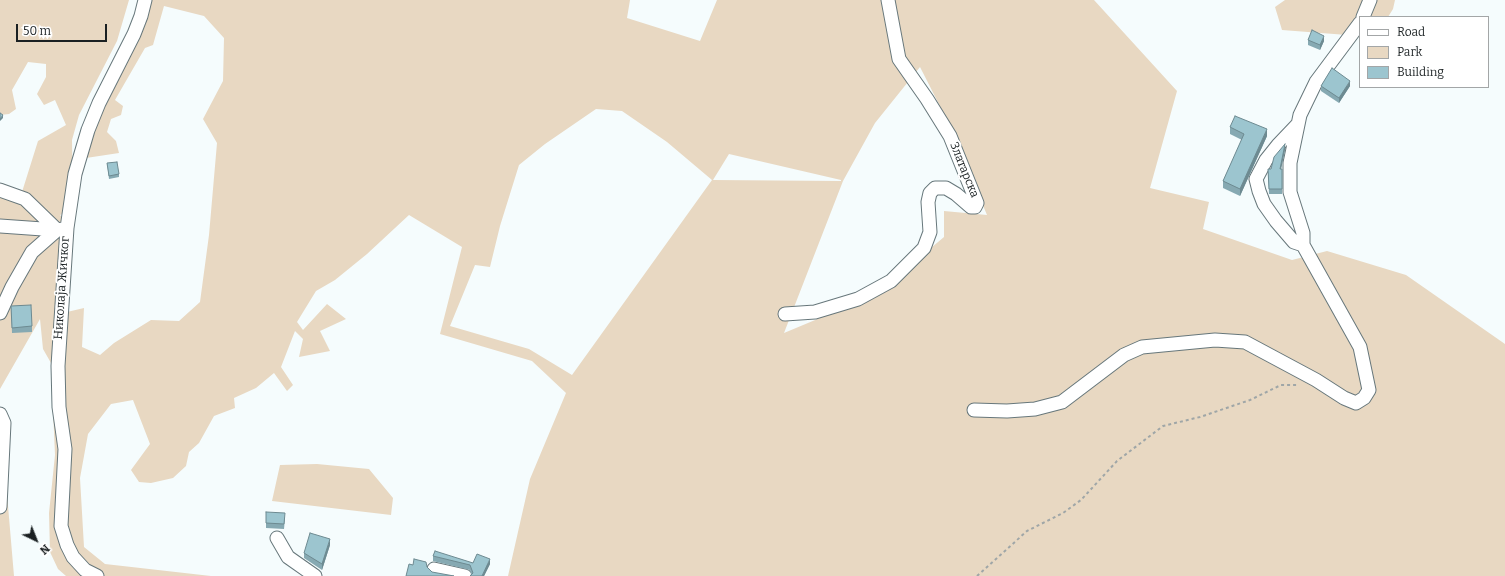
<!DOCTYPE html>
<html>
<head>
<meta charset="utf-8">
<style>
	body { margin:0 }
	#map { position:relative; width:1505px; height:576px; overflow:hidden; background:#f5fcfd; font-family:Bitter,serif }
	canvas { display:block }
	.legend { position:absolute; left:1359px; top:16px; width:130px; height:72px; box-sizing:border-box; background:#fff; border:1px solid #a3a6a7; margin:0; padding:5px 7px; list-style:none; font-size:12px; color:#1a2022 }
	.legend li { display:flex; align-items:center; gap:8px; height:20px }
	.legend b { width:20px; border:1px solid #a3a6a7 }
	.north { position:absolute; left:16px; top:520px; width:40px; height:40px; -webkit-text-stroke:3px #fff; paint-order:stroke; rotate:137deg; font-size:11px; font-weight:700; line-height:16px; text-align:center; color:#1a2022 }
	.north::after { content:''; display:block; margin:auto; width:14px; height:18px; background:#1a2022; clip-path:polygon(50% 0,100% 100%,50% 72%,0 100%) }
	.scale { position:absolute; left:16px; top:24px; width:91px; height:18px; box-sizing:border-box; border:2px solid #1a2022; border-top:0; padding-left:5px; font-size:12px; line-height:14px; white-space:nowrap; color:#1a2022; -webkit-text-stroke:3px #fff; paint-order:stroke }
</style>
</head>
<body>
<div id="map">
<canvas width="1505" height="576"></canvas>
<ul class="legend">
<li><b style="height:5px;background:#fff"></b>Road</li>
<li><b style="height:11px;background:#e8d8c2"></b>Park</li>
<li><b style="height:11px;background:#9cc5cf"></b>Building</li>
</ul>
<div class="north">N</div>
<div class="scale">50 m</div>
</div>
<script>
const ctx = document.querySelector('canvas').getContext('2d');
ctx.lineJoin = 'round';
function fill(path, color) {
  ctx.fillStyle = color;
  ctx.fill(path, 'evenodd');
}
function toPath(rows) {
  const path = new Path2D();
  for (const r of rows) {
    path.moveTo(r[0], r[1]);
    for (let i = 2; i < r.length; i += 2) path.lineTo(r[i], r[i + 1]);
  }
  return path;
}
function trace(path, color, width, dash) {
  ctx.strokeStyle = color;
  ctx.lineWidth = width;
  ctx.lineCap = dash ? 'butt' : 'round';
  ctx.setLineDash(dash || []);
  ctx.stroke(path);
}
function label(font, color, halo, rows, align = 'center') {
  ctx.font = font + ' Bitter,serif';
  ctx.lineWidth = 4;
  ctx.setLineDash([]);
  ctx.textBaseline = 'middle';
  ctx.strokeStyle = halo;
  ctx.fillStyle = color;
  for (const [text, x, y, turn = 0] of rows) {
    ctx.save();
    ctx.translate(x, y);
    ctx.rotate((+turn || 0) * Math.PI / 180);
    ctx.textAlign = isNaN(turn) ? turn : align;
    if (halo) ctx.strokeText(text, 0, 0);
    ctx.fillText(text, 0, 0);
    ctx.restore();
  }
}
fill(toPath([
	[0,0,129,0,117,41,79,115,72,140,73,210,60,215,72,227,67,312,84,308,82,347,100,355,114,343,151,320,179,321,200,302,209,235,217,143,203,119,223,81,224,38,204,16,164,6,153,45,145,48,115,100,123,106,121,115,111,119,107,132,116,141,119,153,86,158,94,131,148,0,630,0,627,18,700,41,717,0,1094,0,1177,91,1150,188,1209,202,1203,229,1292,260,1327,251,1406,275,1505,344,1505,576,508,576,530,479,566,393,532,361,440,334,462,247,409,215,367,254,335,280,316,291,297,322,303,330,327,304,346,319,320,331,330,351,299,357,303,339,295,331,281,367,293,385,287,391,274,373,256,388,234,398,235,408,214,416,199,443,189,452,186,466,173,478,151,483,139,482,131,470,150,444,133,400,111,404,88,434,80,478,84,547,105,564,211,576,66,576,58,569,50,552,49,513,55,455,51,363,43,349,40,319,0,389,0,190,22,192,38,141,66,125,55,100,44,105,37,94,46,77,46,64,28,62,12,90,16,109,9,114,0,115],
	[920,67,948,122,987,215,944,211,944,237,875,295,784,333,843,181,875,123],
	[596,109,622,111,667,142,712,180,572,375,529,349,450,326,475,265,490,267,500,226,519,165,545,144],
	[729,154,841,180,841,181,713,180],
	[1285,0,1395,0,1393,9,1388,17,1360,17,1360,36,1282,30,1275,7],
	[0,412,14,576,0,576],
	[317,464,369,469,393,498,391,515,272,501,280,465]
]), '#e8d8c2');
const minor = toPath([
	[1363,17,1370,0],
	[1298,124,1278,145,1266,160,1256,179,1259,191,1264,204,1276,221,1294,242,1303,245],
	[0,190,25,199,57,230],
	[0,226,57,230],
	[0,313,12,287,32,252,57,230,67,228],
	[785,314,815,312,858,299,891,281,924,248,930,232,928,202,930,193,935,188,946,188,956,194,971,207,975,207,977,203,950,136,927,99,899,59,888,0],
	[974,410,1007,411,1035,409,1062,402,1124,355,1142,347,1215,340,1245,342,1316,380,1344,398,1356,403,1364,398,1369,390,1360,347,1303,245,1303,233,1290,192,1290,163,1300,115,1316,82,1360,23],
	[0,414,4,423,0,507],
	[277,538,288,557,315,576],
	[434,569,465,576],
	[97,576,85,570,73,557,67,545,61,526,65,449,59,407,58,366,67,228,75,174,88,130,99,103,134,34,141,16,145,0]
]);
trace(minor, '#67777b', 15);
trace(toPath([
	[977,576,1027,531,1063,513,1081,500,1117,461,1163,426,1200,417,1250,400,1281,385,1298,385]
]), '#9fa6a7', 2, [3, 3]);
trace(minor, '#fff', 13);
fill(toPath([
	[1308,40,1324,41,1320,50,1308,45],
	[1321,86,1350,86,1339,103,1321,91],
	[1230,127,1267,136,1240,196,1223,188,1223,181,1242,140,1230,134],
	[1285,150,1281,169,1282,169,1282,194,1269,194,1268,169,1271,169],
	[107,163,119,174,119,177,109,179],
	[11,306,32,326,32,332,12,333],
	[266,512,285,518,284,529,266,528],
	[330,545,322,570,304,558,304,553],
	[433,556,473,563,490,564,484,576,470,576,471,574,470,570,433,561]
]), '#86a9b2');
fill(toPath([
	[1324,36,1324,41,1320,50,1320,45],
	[1350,81,1350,86,1339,103,1339,98],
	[3,115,3,118,0,121,0,119],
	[1267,129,1267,136,1240,196,1240,189],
	[1285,144,1285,150,1280,174,1280,169],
	[330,539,330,545,322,570,322,564],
	[490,559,490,564,484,576,482,576]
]), '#6d8a91');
const building = toPath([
	[1312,30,1324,36,1320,45,1308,40,1312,30],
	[1332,68,1350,81,1339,98,1321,86,1332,68],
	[0,113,3,115,0,119,0,113],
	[1235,116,1267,129,1240,189,1223,181,1244,134,1230,127,1235,116],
	[1285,144,1280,169,1282,169,1282,189,1269,189,1268,169,1271,169,1274,157,1285,144],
	[117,162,119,174,109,176,107,163,117,162],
	[31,305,32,326,12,328,11,306,31,305],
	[266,512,285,513,284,524,266,523,266,512],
	[310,533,330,539,322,564,304,553,310,533],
	[435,551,473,563,477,554,490,559,482,576,470,576,473,573,470,565,433,556,435,551],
	[414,559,426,562,427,567,432,572,454,576,406,576,409,564,413,565,414,559]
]);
fill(building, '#9cc5cf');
trace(building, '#6d8a91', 1);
label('12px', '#1a2022', '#fff', [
	["Златарска",964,170,68],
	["Николаја Жичког",62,288,-86]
]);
</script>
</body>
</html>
